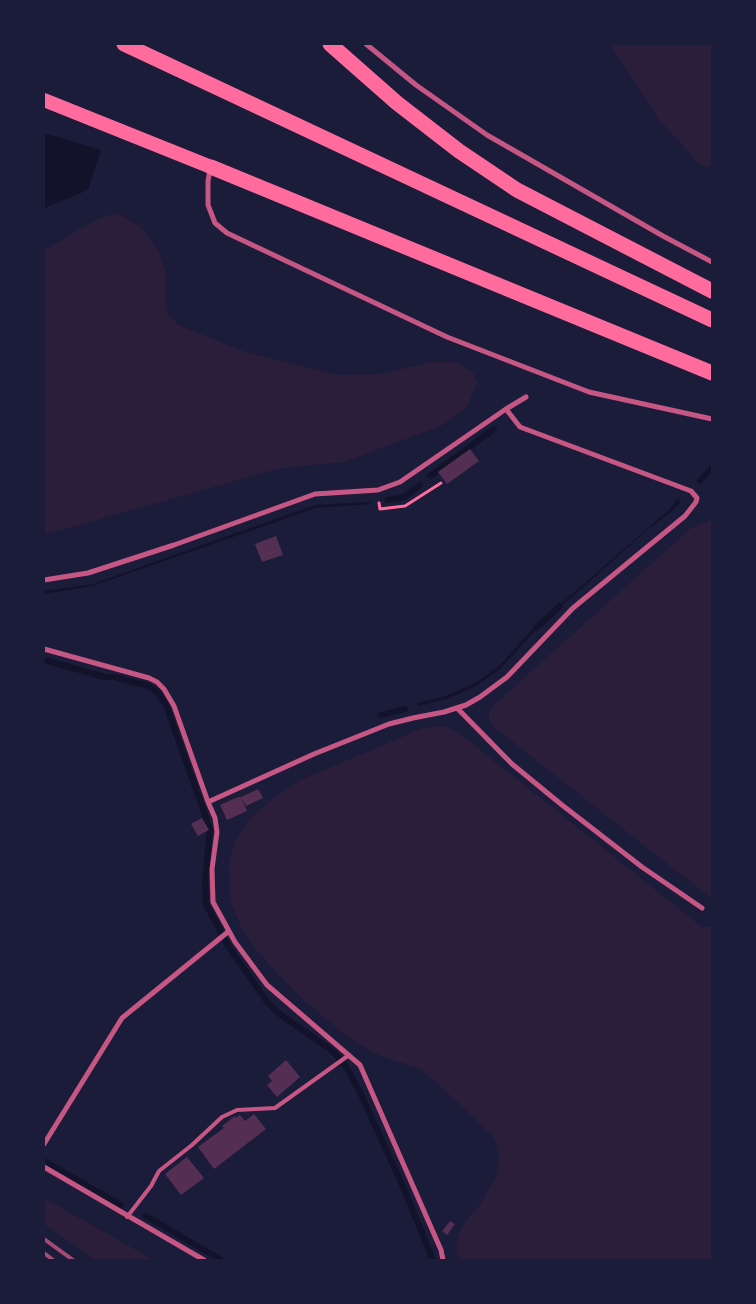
<!DOCTYPE html>
<html>
<head>
<meta charset="utf-8">
<style>
	body { margin:0 }
	#map { position:relative; width:756px; height:1304px; overflow:hidden; background:#1b1b3a; font-family:Karla,sans-serif }
	canvas { display:block }
	.frame { position:absolute; inset:0; border:45px solid #1b1b3a; pointer-events:none }
</style>
</head>
<body>
<div id="map">
<canvas width="756" height="1304"></canvas>
<div class="frame"></div>
</div>
<script>
const ctx = document.querySelector('canvas').getContext('2d');
ctx.lineJoin = 'round';
function fill(path, color) {
  ctx.fillStyle = color;
  ctx.fill(path, 'evenodd');
}
function toPath(rows) {
  const path = new Path2D();
  for (const r of rows) {
    path.moveTo(r[0], r[1]);
    for (let i = 2; i < r.length; i += 2) path.lineTo(r[i], r[i + 1]);
  }
  return path;
}
function trace(path, color, width, dash) {
  ctx.strokeStyle = color;
  ctx.lineWidth = width;
  ctx.lineCap = dash ? 'butt' : 'round';
  ctx.setLineDash(dash || []);
  ctx.stroke(path);
}
fill(toPath([
	[610,44,712,44,712,168,700,165,657,117],
	[116,213,141,227,157,248,166,272,166,304,168,313,178,325,246,352,337,375,380,374,432,362,455,362,472,371,477,383,471,398,465,409,441,426,344,462,281,468,44,535,44,250,97,219],
	[712,520,712,899,494,727,489,719,489,712,496,703,691,528],
	[446,726,459,733,702,927,712,927,712,1260,460,1260,457,1252,458,1237,464,1223,479,1206,497,1176,499,1152,494,1138,462,1106,421,1069,383,1057,356,1043,344,1034,299,996,277,973,256,950,241,927,230,901,229,864,234,843,248,820,276,796,303,779,423,728],
	[44,1198,154,1260,95,1260,44,1224]
]), '#2a1e3b');
fill(toPath([
	[44,133,101,150,88,190,44,208],
	[677,499,681,502,672,511,646,531,556,611,554,610,670,509],
	[369,502,370,504,316,508,92,586,44,594,44,591,93,584,315,505],
	[540,621,542,623,499,670,487,678,476,686,447,699,418,706,417,703,446,696,475,683,488,674,498,667]
]), '#12122b');
trace(toPath([
	[430,476,494,429],
	[700,481,712,468],
	[387,500,404,497,420,485],
	[536,628,560,606],
	[44,660,105,677,114,677,149,686,157,692,166,705,210,829,205,882,206,904,228,946,268,1003,281,1015,334,1052,347,1068,360,1092,404,1189,433,1260],
	[381,715,405,709],
	[44,1161,121,1205],
	[146,1216,221,1260]
]), '#12122b', 6);
fill(toPath([
	[470,449,479,461,447,484,438,472],
	[276,536,283,555,262,562,255,544],
	[258,789,263,798,246,806,241,797],
	[238,797,241,797,247,811,227,820,220,805],
	[202,818,209,830,198,836,191,824],
	[286,1060,300,1077,277,1097,267,1085,272,1081,268,1076],
	[254,1114,266,1129,214,1169,198,1147,224,1128,222,1126,235,1116,235,1118,240,1115,245,1121],
	[187,1157,204,1178,181,1195,165,1174],
	[450,1221,455,1224,447,1235,442,1231]
]), '#542f53');
trace(toPath([
	[379,503,380,509,405,506,441,483]
]), '#ff6b9d', 3);
trace(toPath([
	[127,1217,151,1186,159,1171,192,1145,222,1117,237,1110,275,1108,349,1055]
]), '#c65784', 4);
trace(toPath([
	[366,44,416,85,487,135,663,236,712,262],
	[210,170,208,181,208,205,215,223,227,233,447,337,589,392,712,419],
	[44,580,88,573,174,545,315,494,378,490,400,482,506,409,526,397],
	[44,649,149,678,157,682,164,689,174,706,208,802,215,818,217,832,212,869,213,902,235,942,267,985,360,1065,441,1250,443,1260],
	[457,708,512,764,562,805,642,867,702,908],
	[208,802,314,754,389,724,413,718,444,712,466,705,480,697,507,677,573,608,685,516,696,502,697,498,691,491,520,427,506,409],
	[44,1144,122,1018,229,931],
	[44,1167,204,1260]
]), '#c65784', 5);
trace(toPath([
	[44,100,211,167]
]), '#ff6b9d', 14);
trace(toPath([
	[124,44,712,320],
	[330,44,397,103,459,151,517,190,712,291],
	[211,167,712,373]
]), '#ff6b9d', 15);
trace(toPath([
	[44,1239,73,1260],
	[44,1253,53,1260]
]), '#a44b75', 4);
</script>
</body>
</html>
